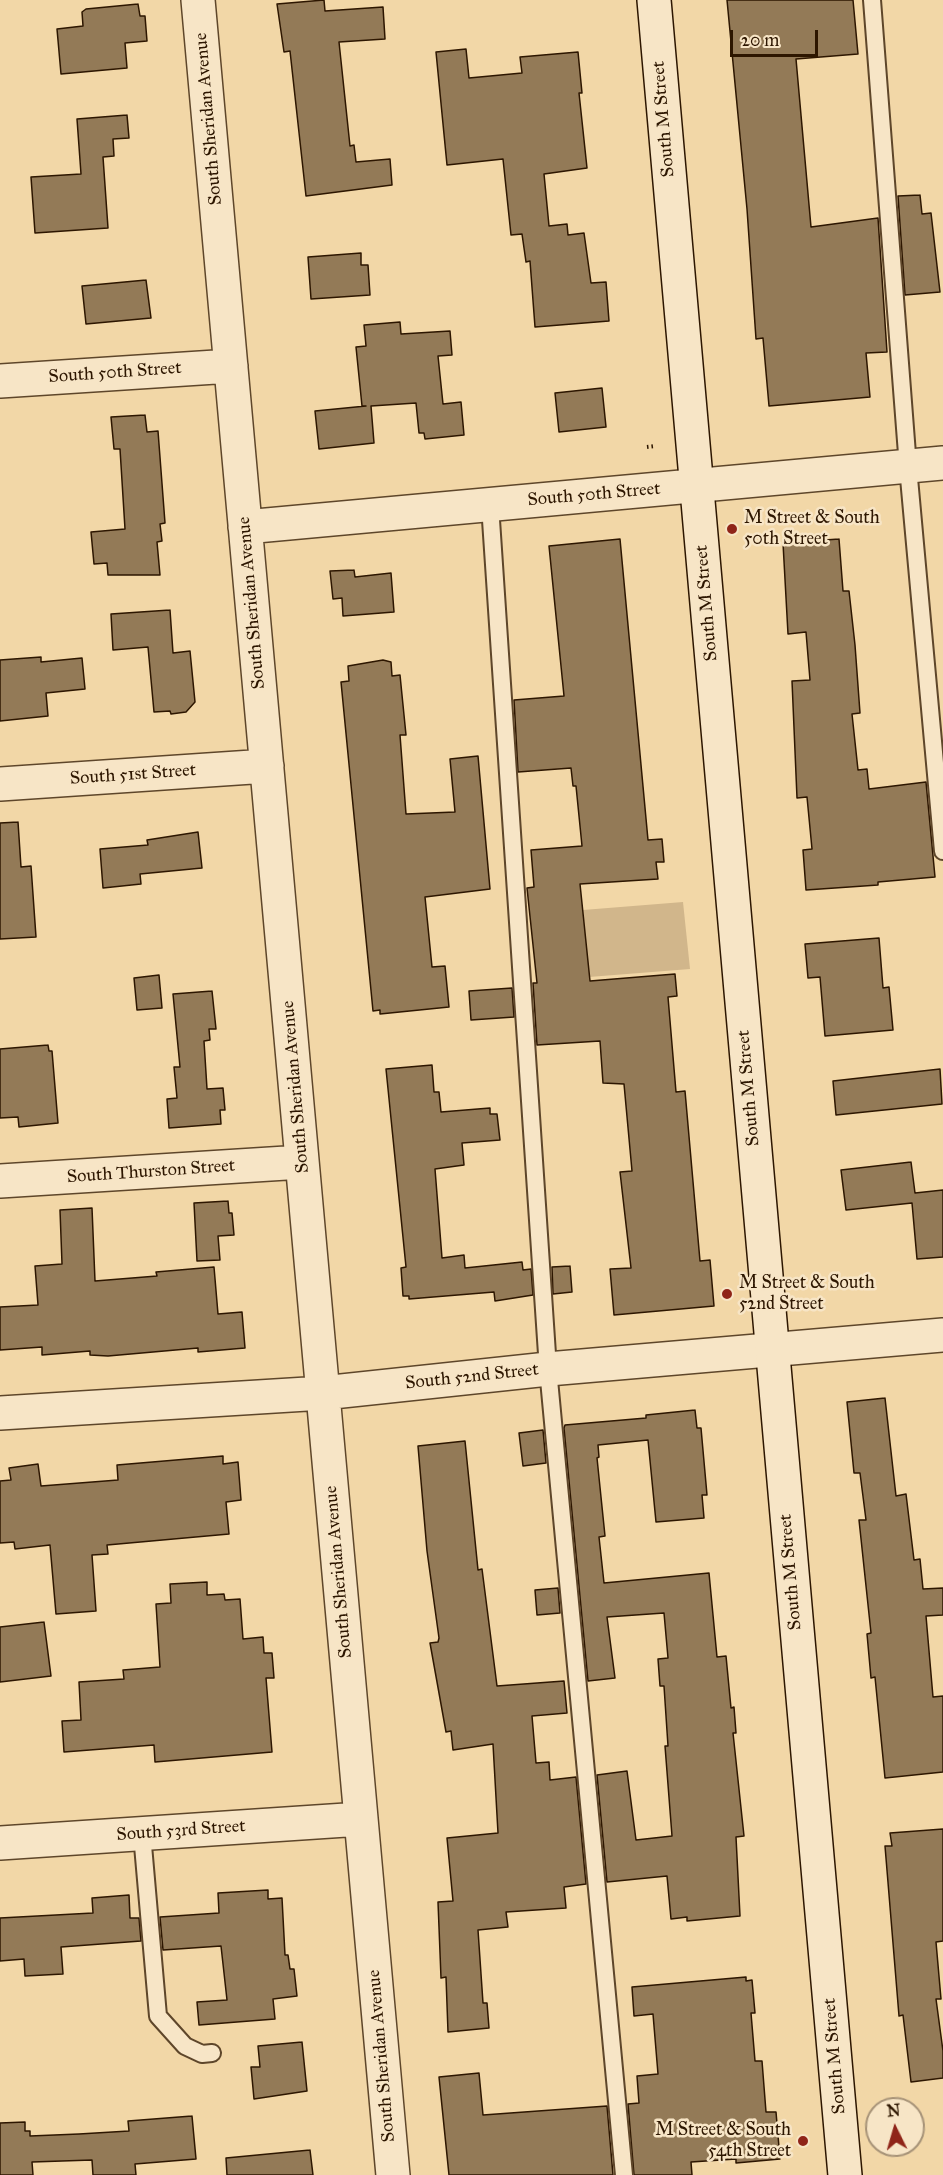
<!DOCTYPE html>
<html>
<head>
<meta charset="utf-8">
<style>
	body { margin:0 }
	#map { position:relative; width:943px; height:2175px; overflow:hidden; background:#f2d7a7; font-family:"IM FELL Great Primer",serif }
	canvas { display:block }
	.north { position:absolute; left:865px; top:2097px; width:60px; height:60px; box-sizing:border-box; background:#f7e5c6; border:2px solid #a69277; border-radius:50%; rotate:355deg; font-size:16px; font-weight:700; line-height:24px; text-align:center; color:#2d1600 }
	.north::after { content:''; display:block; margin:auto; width:21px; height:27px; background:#8f2418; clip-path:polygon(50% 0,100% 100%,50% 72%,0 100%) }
	.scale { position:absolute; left:730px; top:30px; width:88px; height:27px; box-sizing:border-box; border:3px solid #2d1600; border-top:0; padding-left:8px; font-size:18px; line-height:21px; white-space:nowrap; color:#2d1600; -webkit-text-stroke:4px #f7e5c6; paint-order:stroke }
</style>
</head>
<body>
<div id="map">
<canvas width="943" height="2175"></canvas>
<div class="north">N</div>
<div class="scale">20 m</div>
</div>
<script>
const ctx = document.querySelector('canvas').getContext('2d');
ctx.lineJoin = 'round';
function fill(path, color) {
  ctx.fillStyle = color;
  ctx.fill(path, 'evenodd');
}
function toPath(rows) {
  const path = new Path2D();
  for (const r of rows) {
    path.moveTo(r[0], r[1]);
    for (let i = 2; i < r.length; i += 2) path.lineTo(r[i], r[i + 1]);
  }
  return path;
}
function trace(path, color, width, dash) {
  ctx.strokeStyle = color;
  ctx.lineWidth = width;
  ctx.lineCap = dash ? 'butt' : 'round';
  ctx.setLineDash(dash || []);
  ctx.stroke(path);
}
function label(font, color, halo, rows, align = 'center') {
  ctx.font = font + ' "IM FELL Great Primer",serif';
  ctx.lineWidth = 5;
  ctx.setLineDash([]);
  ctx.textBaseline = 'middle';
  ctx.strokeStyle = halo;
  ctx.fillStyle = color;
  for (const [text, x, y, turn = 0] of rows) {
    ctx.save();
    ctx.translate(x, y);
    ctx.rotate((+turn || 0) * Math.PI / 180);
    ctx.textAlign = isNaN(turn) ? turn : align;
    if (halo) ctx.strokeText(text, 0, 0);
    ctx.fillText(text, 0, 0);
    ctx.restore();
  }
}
fill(toPath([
	[683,902,690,969,589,977,583,910]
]), '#d1b68b');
const building = toPath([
	[324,0,325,11,383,7,385,39,339,42,350,146,354,145,356,162,390,159,392,185,306,196,290,51,284,52,277,4,324,0],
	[727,0,853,0,858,54,796,59,811,227,878,218,887,352,866,353,870,397,769,406,763,338,756,339,747,209,727,0],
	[138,4,140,16,145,16,147,41,125,43,127,68,61,74,57,29,83,26,82,12,86,9,138,4],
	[466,49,469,78,522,73,520,57,578,52,582,93,579,93,587,168,544,174,549,226,567,224,568,235,584,233,591,283,606,282,609,321,535,327,530,261,526,262,522,234,511,235,503,159,447,165,436,52,466,49],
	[127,115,129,138,113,139,114,156,103,157,108,228,35,233,31,177,81,174,77,119,127,115],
	[920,195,922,214,931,213,940,292,905,295,898,196,920,195],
	[361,253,361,265,368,265,370,295,311,299,308,257,361,253],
	[146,280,151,318,86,324,82,286,146,280],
	[400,322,401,334,450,331,452,355,438,356,443,404,461,402,464,435,425,439,424,433,419,433,416,403,371,406,374,443,319,449,315,411,366,406,362,406,356,347,366,346,364,325,400,322],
	[602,388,606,427,559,432,555,393,602,388],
	[145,415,147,432,158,431,165,523,160,524,162,541,157,542,160,575,108,575,107,563,94,564,91,532,125,529,120,449,114,449,111,417,145,415],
	[620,539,648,840,662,839,664,862,656,862,658,879,580,884,590,981,675,974,677,996,668,997,676,1092,685,1091,700,1261,710,1260,714,1306,614,1315,610,1269,631,1268,620,1172,632,1171,624,1084,603,1083,600,1041,537,1045,533,983,537,983,527,888,534,887,531,850,582,846,576,786,573,786,571,768,518,772,514,700,564,696,549,546,620,539],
	[839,539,843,591,849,591,855,645,860,713,852,714,858,770,867,769,869,789,926,782,935,877,878,882,878,885,806,890,803,850,812,849,807,797,797,798,792,681,810,680,806,632,788,634,783,543,839,539],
	[354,570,355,577,391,573,394,612,343,616,342,598,333,599,330,571,354,570],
	[170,610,173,653,190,651,195,702,186,712,171,714,170,711,154,712,148,647,113,650,111,614,170,610],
	[41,657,41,662,82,658,85,689,46,693,48,716,0,721,0,660,41,657],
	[383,660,391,662,392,676,400,675,406,735,400,735,406,814,455,812,450,759,478,756,490,889,425,897,432,967,445,966,449,1007,380,1014,380,1010,373,1011,341,682,349,681,348,666,383,660],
	[18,822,21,867,31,866,36,937,0,939,0,823,18,822],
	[198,832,202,868,140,874,141,884,103,888,100,849,148,845,147,840,198,832],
	[879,938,883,988,889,987,893,1030,825,1036,820,977,808,978,805,944,879,938],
	[159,975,162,1008,137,1010,134,978,159,975],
	[512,988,514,1017,471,1020,469,991,512,988],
	[212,991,216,1029,209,1029,210,1040,204,1041,207,1089,223,1088,225,1110,220,1110,221,1124,169,1128,167,1099,177,1098,174,1067,180,1067,173,994,212,991],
	[48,1045,49,1051,52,1051,58,1123,19,1127,18,1117,0,1118,0,1049,48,1045],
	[432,1065,434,1092,439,1092,441,1112,490,1108,490,1114,497,1114,500,1140,462,1143,464,1165,435,1169,442,1258,464,1255,465,1268,522,1262,523,1270,531,1269,533,1295,495,1301,494,1292,409,1299,409,1296,403,1296,401,1268,406,1267,386,1069,432,1065],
	[940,1069,942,1104,836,1115,833,1081,940,1069],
	[911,1162,915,1193,943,1190,943,1257,917,1259,912,1203,846,1210,841,1170,911,1162],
	[228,1201,229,1213,232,1213,234,1235,218,1236,220,1260,197,1261,194,1203,228,1201],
	[92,1208,95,1281,157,1276,156,1272,214,1267,218,1314,242,1312,245,1348,198,1352,198,1348,108,1356,90,1355,90,1351,42,1355,42,1347,0,1350,0,1307,38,1305,35,1266,62,1264,60,1210,92,1208],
	[570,1266,572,1292,553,1294,552,1267,570,1266],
	[885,1398,896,1496,906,1494,914,1560,920,1559,923,1589,943,1588,943,1615,926,1616,933,1697,943,1696,943,1772,885,1778,875,1677,871,1678,867,1634,871,1633,859,1520,866,1520,860,1473,854,1473,847,1402,885,1398],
	[695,1410,697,1428,701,1428,707,1495,702,1495,704,1518,656,1522,648,1440,598,1445,599,1457,597,1458,605,1536,599,1537,604,1583,709,1573,717,1657,726,1656,731,1708,734,1707,736,1733,733,1733,744,1836,736,1837,740,1916,687,1921,687,1917,671,1919,667,1876,607,1882,597,1775,627,1771,636,1840,672,1836,665,1746,668,1746,664,1686,660,1686,658,1659,668,1658,664,1613,607,1617,615,1678,588,1681,564,1428,565,1425,646,1418,646,1415,695,1410],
	[543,1430,546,1463,523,1466,519,1433,543,1430],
	[465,1441,478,1570,482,1569,497,1686,564,1681,567,1713,532,1716,536,1763,549,1762,550,1780,576,1777,586,1884,564,1887,566,1908,506,1912,508,1927,478,1930,483,2003,487,2003,489,2028,448,2032,446,1977,441,1978,438,1902,453,1901,447,1838,498,1833,493,1744,453,1750,451,1731,446,1732,430,1643,438,1642,439,1638,427,1551,418,1446,465,1441],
	[223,1456,223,1464,238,1462,241,1500,226,1502,229,1534,107,1545,108,1554,92,1555,96,1611,56,1614,50,1545,15,1549,14,1542,0,1543,0,1481,11,1480,9,1468,38,1464,41,1486,118,1480,117,1465,223,1456],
	[207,1582,207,1595,224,1594,225,1600,240,1599,243,1639,263,1637,264,1653,272,1653,274,1678,266,1678,272,1752,155,1762,154,1745,64,1752,62,1721,81,1720,79,1682,124,1679,123,1670,160,1667,156,1604,171,1603,170,1584,207,1582],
	[558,1588,560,1613,537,1615,535,1590,558,1588],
	[44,1622,51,1676,0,1682,0,1627,44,1622],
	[943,1829,943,1941,936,1942,941,1999,936,1999,943,2051,943,2078,911,2082,903,2015,899,2016,885,1846,892,1846,890,1833,943,1829],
	[268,1890,268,1899,282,1898,285,1955,288,1955,290,1969,294,1969,297,1996,273,1999,275,2019,199,2025,197,2002,227,2000,221,1946,163,1950,160,1917,219,1913,218,1893,268,1890],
	[129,1895,130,1918,139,1918,141,1941,61,1947,63,1974,25,1976,24,1959,0,1961,0,1918,93,1913,92,1898,129,1895],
	[746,1977,746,1981,752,1980,755,2013,751,2013,755,2061,762,2061,766,2112,776,2112,780,2159,736,2163,736,2159,691,2162,692,2175,634,2175,628,2104,639,2103,637,2076,658,2074,653,2014,634,2016,632,1987,746,1977],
	[302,2042,307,2091,254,2099,251,2067,260,2067,258,2046,302,2042],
	[479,2073,483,2115,607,2106,613,2175,449,2175,439,2077,479,2073],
	[192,2116,196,2159,135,2164,136,2175,93,2175,92,2160,32,2162,33,2175,0,2175,0,2123,25,2122,25,2131,30,2131,30,2136,79,2134,129,2131,128,2121,192,2116],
	[310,2150,313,2175,227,2175,226,2158,310,2150]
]);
fill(building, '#937a57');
trace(building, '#2d1600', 1.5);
const lane = toPath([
	[872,0,908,467,943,851],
	[490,505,548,1369,624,2175],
	[142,1834,158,2016,185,2046,202,2054,212,2053]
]);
const street = toPath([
	[198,0,393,2175],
	[0,381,231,366],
	[245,527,943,463],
	[0,784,267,766],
	[0,1181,302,1162],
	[0,1413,323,1393,548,1369,943,1335],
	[0,1843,361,1819]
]);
const secondary = toPath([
	[654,0,845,2175]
]);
trace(lane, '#5e462a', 20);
trace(street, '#5e462a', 36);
trace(secondary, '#2d1600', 36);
trace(toPath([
	[647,447,655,446]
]), '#2d1600', 4, [1.5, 3]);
trace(lane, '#f7e5c6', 16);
trace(street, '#f7e5c6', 33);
trace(secondary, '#f7e5c6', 33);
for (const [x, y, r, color] of [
	[732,529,6,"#8f2418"],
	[727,1294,6,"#8f2418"],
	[803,2141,6,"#8f2418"]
]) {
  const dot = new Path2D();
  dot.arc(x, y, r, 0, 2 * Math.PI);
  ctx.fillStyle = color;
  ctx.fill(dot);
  trace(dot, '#f7e5c6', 2);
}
label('18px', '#2d1600', '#f7e5c6', [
	["South Sheridan Avenue",209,119,-95],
	["South M Street",664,119,-95],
	["South 50th Street",115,373,-4],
	["South 50th Street",594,495,-5],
	["South Sheridan Avenue",252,603,-95],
	["South M Street",707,603,-95],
	["South 51st Street",133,775,-4],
	["South Sheridan Avenue",296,1087,-95],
	["South M Street",749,1088,-95],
	["South Thurston Street",151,1172,-4],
	["South 52nd Street",472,1377,-6],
	["South Sheridan Avenue",339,1572,-95],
	["South M Street",791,1572,-95],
	["South 53rd Street",181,1831,-4],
	["South Sheridan Avenue",382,2056,-95],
	["South M Street",835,2056,-95]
]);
label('18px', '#2d1600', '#f7e5c6', [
	["M Street & South",744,519],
	["50th Street",744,540],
	["M Street & South",739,1284],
	["52nd Street",739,1305],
	["M Street & South",791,2131,"right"],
	["54th Street",791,2152,"right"]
], 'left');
</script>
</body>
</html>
